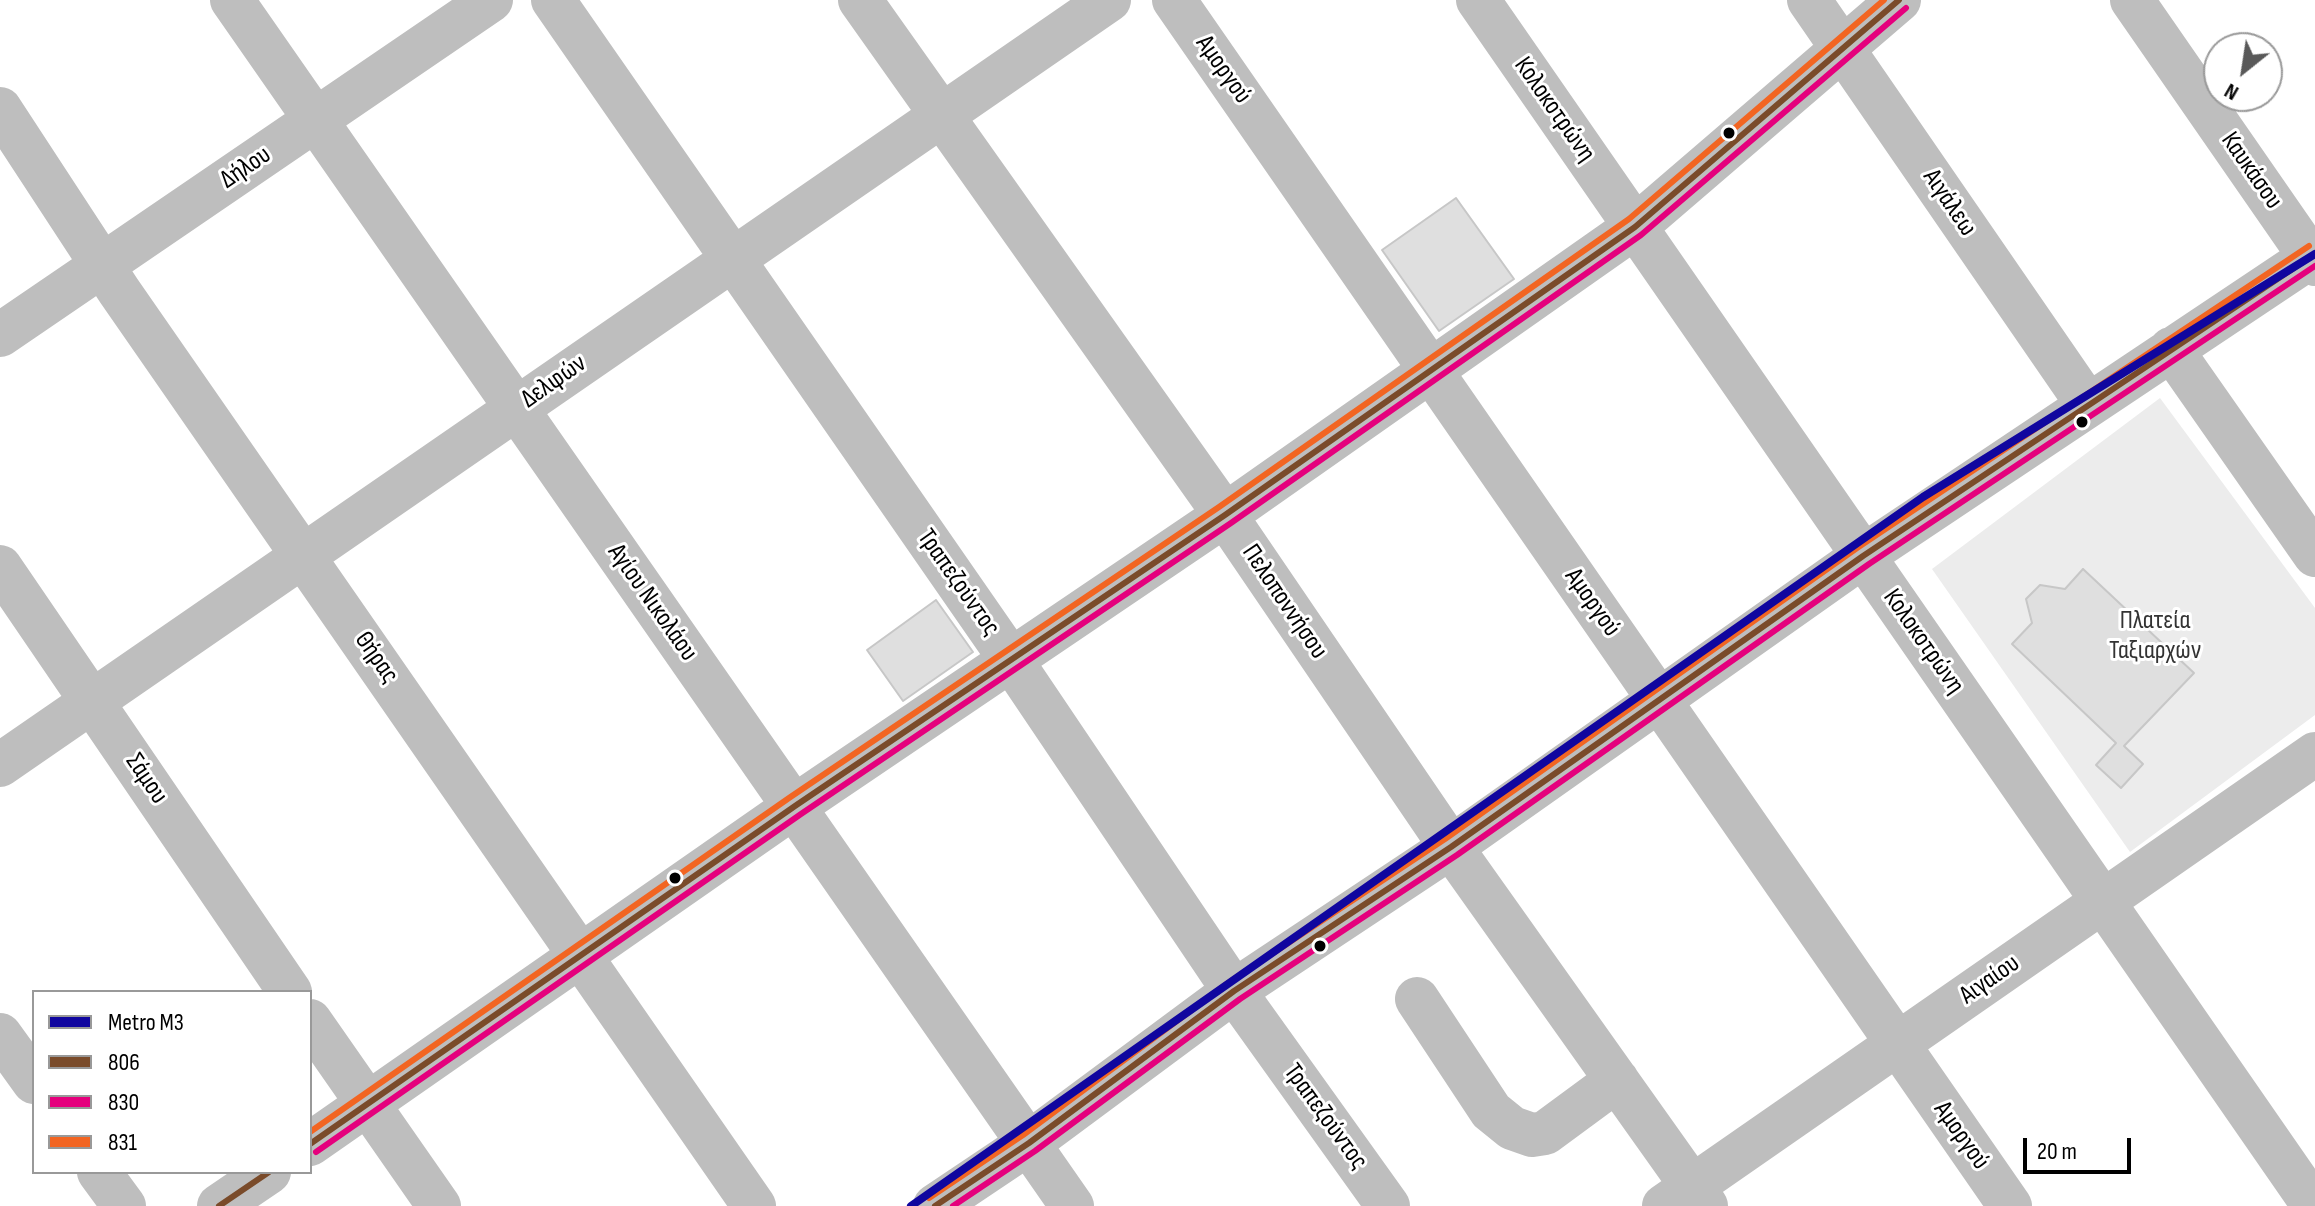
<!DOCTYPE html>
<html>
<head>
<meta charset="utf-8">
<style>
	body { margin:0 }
	#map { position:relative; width:2315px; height:1206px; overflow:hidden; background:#fff; font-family:"Sofia Sans Condensed",sans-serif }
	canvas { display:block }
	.legend { position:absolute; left:32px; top:990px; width:280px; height:184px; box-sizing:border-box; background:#fff; border:2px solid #999; margin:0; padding:10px 14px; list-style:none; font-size:24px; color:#000 }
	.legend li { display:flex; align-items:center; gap:16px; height:40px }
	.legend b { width:40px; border:2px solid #999 }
	.north { position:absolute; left:2203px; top:32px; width:80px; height:80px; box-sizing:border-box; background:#fff; border:2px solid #999; border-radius:50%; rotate:210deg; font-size:22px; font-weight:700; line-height:32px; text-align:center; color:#000 }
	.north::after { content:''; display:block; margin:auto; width:28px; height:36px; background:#595959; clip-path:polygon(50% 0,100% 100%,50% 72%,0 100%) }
	.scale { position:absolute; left:2023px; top:1138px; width:108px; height:36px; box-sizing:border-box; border:4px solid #000; border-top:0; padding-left:10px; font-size:24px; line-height:28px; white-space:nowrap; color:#000; -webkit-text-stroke:6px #fff; paint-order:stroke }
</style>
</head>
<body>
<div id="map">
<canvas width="2315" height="1206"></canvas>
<ul class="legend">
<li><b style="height:10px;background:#10069f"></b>Metro Μ3</li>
<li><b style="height:10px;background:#7a4b2a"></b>806</li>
<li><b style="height:10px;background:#e5007d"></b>830</li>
<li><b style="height:10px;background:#f26522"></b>831</li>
</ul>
<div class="north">N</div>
<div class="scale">20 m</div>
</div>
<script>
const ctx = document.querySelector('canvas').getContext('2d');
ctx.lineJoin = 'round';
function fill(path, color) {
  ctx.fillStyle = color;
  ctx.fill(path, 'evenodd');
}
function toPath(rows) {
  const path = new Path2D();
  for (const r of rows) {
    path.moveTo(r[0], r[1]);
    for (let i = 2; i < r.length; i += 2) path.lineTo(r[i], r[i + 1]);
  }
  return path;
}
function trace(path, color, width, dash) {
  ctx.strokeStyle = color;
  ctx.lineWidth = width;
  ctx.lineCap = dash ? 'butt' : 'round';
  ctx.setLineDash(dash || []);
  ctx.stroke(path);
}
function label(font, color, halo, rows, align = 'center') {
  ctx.font = font + ' "Sofia Sans Condensed",sans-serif';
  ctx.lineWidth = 6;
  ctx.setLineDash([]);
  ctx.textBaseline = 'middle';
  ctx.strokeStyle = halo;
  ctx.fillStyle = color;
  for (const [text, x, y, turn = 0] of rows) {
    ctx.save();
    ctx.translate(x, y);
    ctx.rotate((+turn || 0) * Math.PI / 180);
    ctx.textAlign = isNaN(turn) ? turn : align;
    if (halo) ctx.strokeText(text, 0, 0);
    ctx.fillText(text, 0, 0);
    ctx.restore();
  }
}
fill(toPath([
	[2160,398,2315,608,2315,715,2130,852,1932,569]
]), '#ececec');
const building = toPath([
	[1456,198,1514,279,1439,331,1382,250,1456,198],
	[2083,569,2194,673,2124,746,2143,764,2121,788,2096,765,2116,743,2012,644,2032,623,2026,599,2040,585,2065,589,2083,569],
	[936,600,973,652,903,701,867,650,936,600]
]);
fill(building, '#dfdfdf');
trace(building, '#c7c7c7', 2);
trace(toPath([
	[232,0,1072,1206],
	[553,0,1011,660,1234,991,1388,1206],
	[860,0,1225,515,1451,847,1706,1206],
	[1174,0,2010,1206],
	[1478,0,2314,1206],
	[1809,0,2088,405],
	[2132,0,2315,264],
	[0,109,119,291,754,1206],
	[0,335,491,0],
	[2171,349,2315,555],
	[0,567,290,992],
	[0,765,1109,0],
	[1417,999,1491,1111,1512,1128,1532,1135,1545,1133,1617,1080],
	[310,1021,439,1206],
	[0,1035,34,1082],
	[310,1144,795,806,1225,515,1635,227,1899,0],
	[99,1172,124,1206],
	[219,1206,269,1172],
	[935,1206,1029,1143,1234,991,1451,847,1863,556,2315,254],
	[1664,1206,2315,754]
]), '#bebebe', 44);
trace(toPath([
	[310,1144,795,806,1225,515,1635,227,1899,0],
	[219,1206,269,1172],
	[935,1206,1029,1143,1234,991,1451,847,1863,556,2315,254]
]), '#7a4b2a', 6);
trace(toPath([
	[316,1152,801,814,1231,523,1641,235,1906,8],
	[953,1206,1035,1151,1240,999,1457,855,1869,564,2315,266]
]), '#e5007d', 6);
trace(toPath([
	[310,1132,789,798,1219,507,1629,219,1884,0],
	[929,1198,1023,1135,1228,983,1445,839,1857,548,2309,246]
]), '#f26522', 6);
trace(toPath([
	[911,1206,1923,497,2315,254]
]), '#10069f', 8);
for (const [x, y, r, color] of [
	[1729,133,7,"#000"],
	[2082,422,7,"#000"],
	[675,878,7,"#000"],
	[1320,946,7,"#000"]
]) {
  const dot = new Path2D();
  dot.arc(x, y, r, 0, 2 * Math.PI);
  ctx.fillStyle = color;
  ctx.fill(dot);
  trace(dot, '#fff', 3);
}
label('26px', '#000', '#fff', [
	["Αμοργού",1223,70,55],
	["Κολοκοτρώνη",1554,110,55],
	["Δήλου",246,168,-34],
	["Καυκάσου",2251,171,55],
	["Αιγάλεω",1949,203,56],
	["Δελφών",554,382,-35],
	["Τραπεζούντος",958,583,55],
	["Πελοποννήσου",1284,602,56],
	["Αγίου Νικολάου",652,603,55],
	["Αμοργού",1592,603,55],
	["Κολοκοτρώνη",1923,642,55],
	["Θήρας",376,658,55],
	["Σάμου",146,779,56],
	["Αιγαίου",1990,980,-35],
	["Τραπεζούντος",1325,1117,54],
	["Αμοργού",1961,1136,55]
]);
label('26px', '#333', '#fff', [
	["Πλατεία",2155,621],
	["Ταξιαρχών",2155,651]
]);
</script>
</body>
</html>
